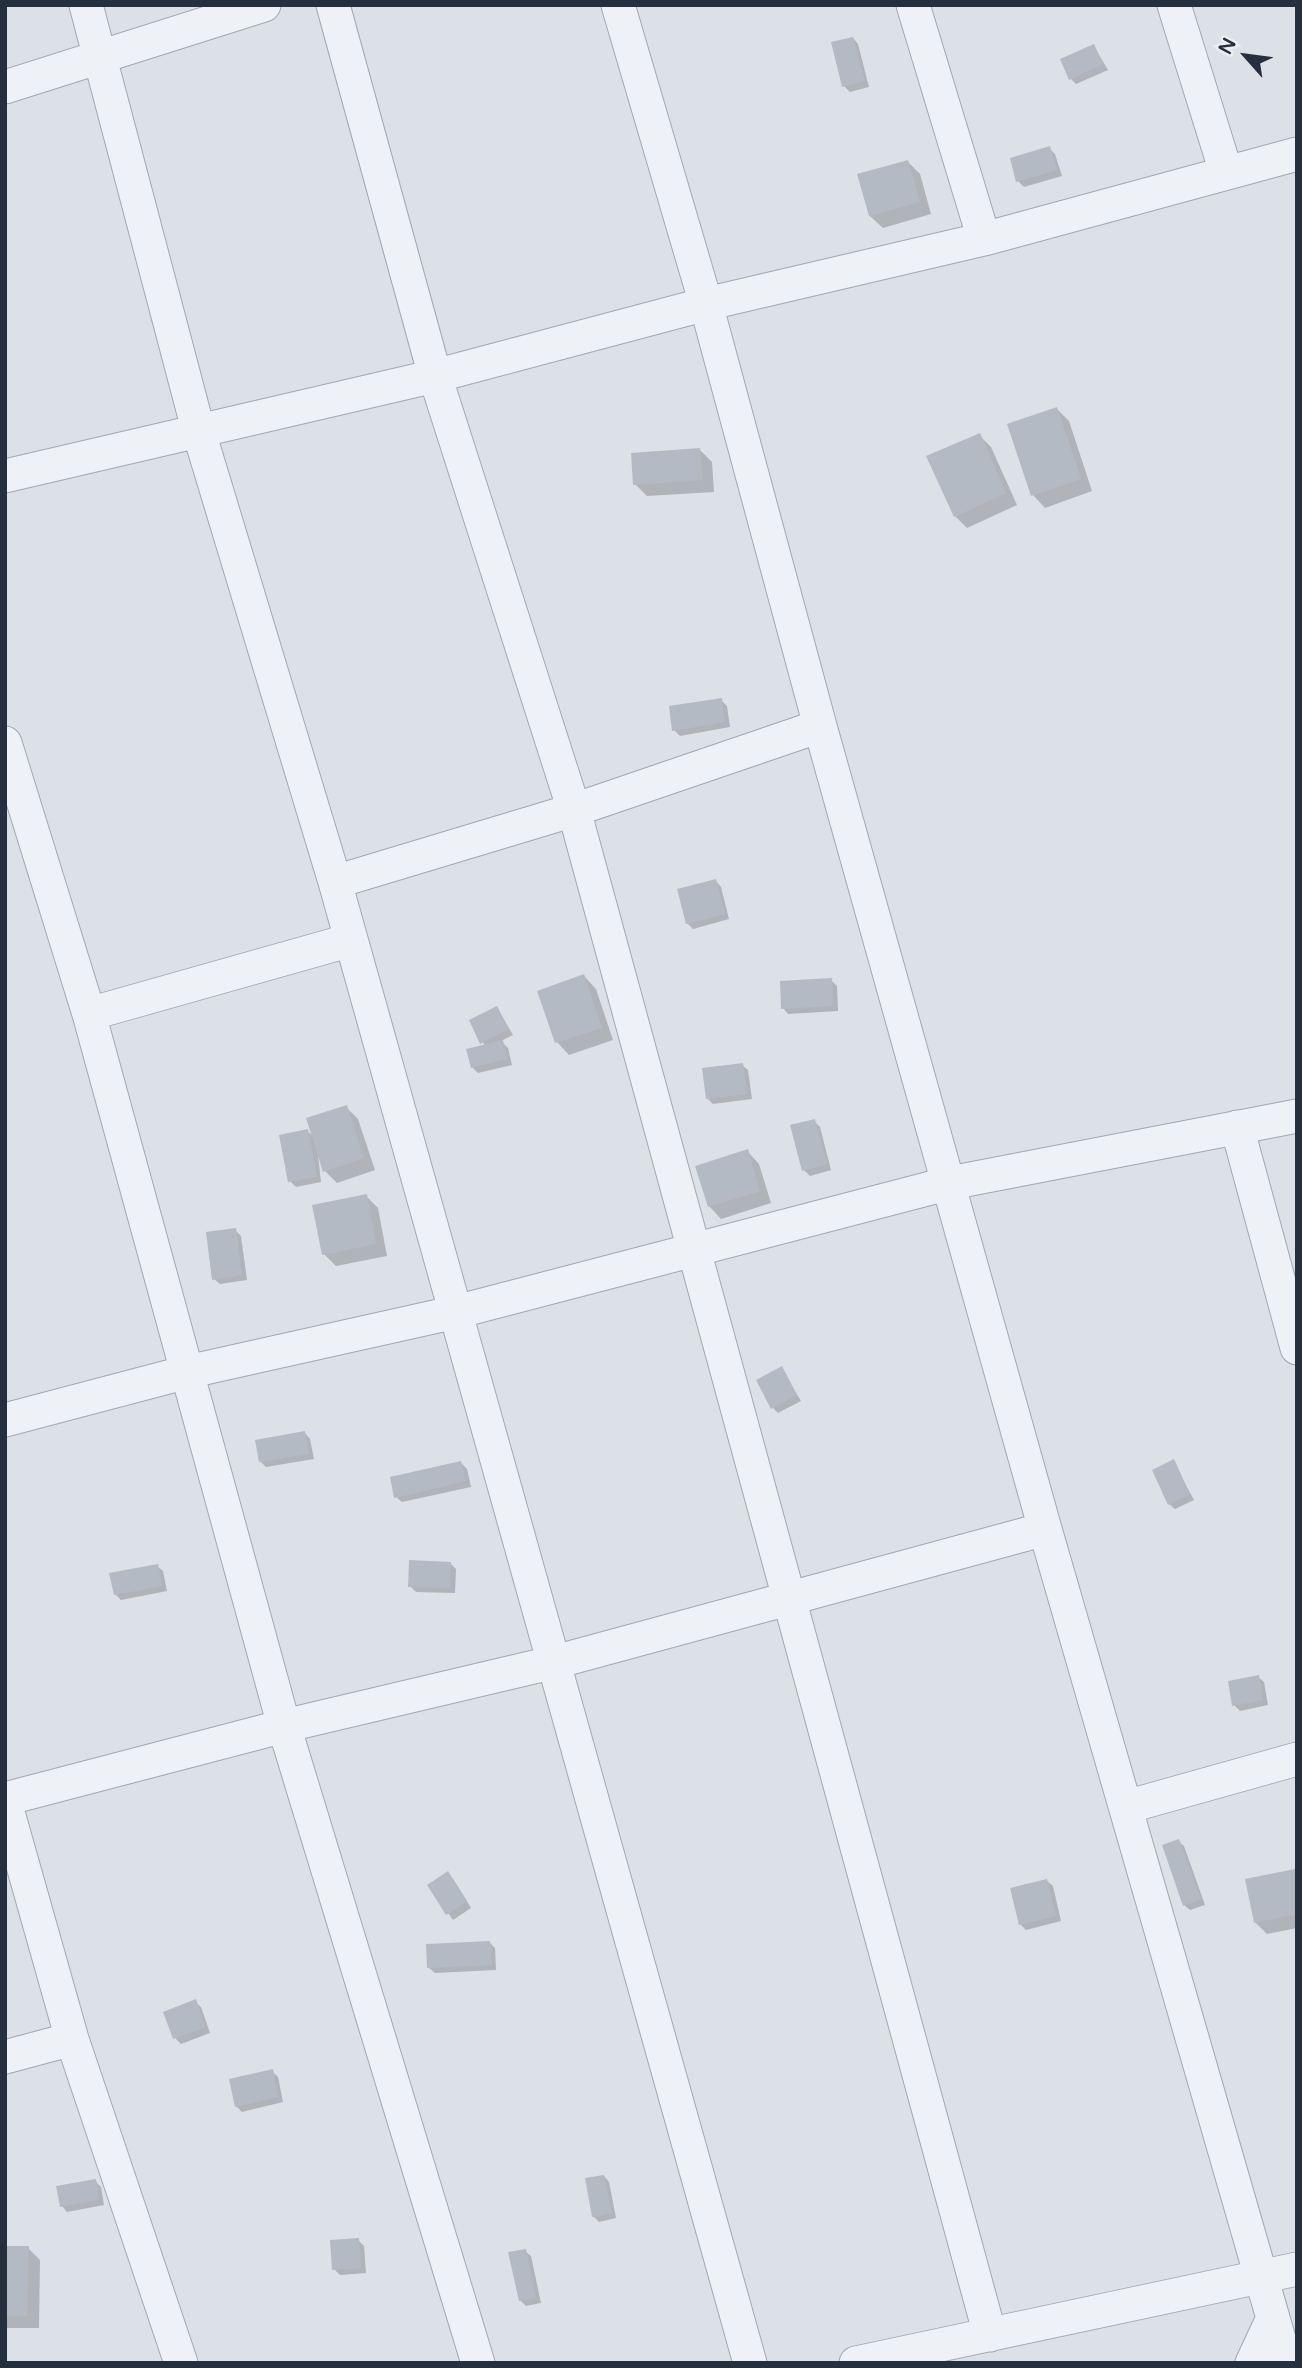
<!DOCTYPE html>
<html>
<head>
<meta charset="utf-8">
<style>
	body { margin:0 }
	#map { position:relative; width:1302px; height:2368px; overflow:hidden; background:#dce1e7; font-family:"Varela Round",sans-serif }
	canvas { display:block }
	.frame { position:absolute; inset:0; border:7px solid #252f3d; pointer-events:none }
	.north { position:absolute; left:1211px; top:21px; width:70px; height:70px; -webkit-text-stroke:5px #ebeff4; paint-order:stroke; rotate:298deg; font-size:19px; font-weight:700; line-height:28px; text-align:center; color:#252f3d }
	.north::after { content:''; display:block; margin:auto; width:24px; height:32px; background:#252f3d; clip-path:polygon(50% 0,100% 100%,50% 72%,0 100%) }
</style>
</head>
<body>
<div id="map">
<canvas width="1302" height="2368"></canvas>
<div class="frame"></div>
<div class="north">N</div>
</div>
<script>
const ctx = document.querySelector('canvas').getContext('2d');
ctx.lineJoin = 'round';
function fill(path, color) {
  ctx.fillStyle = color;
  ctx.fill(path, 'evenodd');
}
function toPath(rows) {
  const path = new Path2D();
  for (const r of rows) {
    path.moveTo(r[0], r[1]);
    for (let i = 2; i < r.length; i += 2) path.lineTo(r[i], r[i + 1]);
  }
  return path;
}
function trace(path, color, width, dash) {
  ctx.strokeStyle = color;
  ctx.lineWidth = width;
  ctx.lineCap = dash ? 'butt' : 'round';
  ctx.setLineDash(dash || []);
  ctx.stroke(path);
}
fill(toPath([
	[853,38,858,44,869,87,850,92,844,86],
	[1094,46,1108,70,1076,84,1071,79],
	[1049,148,1055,154,1062,176,1024,187,1018,181],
	[908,162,920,174,931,214,883,228,870,216],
	[1057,409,1069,421,1092,491,1045,508,1033,495],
	[979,435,991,447,1017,505,967,528,955,516],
	[700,450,712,462,714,492,647,496,635,484],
	[721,700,727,706,730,727,680,736,674,730],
	[716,881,721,887,729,919,693,929,687,923],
	[584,976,596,989,613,1040,569,1055,557,1042],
	[831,980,837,986,838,1011,788,1014,783,1008],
	[497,1008,513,1035,501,1041,508,1048,512,1065,478,1073,472,1067,485,1046,471,1021],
	[742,1065,748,1070,752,1099,713,1104,708,1099],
	[346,1107,358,1119,375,1170,337,1183,325,1171,317,1146,321,1182,296,1187,290,1181,307,1131,315,1138],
	[814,1121,820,1127,831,1170,810,1176,804,1170],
	[747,1151,759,1164,771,1203,721,1219,709,1206],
	[366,1196,378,1208,387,1256,336,1266,324,1254],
	[235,1230,241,1236,247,1280,220,1284,214,1279],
	[781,1368,801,1401,778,1413,773,1408],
	[305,1433,310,1439,314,1459,266,1467,260,1461],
	[1173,1462,1194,1500,1175,1509,1169,1504],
	[461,1463,467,1469,471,1487,402,1502,396,1497],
	[450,1563,456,1569,455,1593,416,1592,410,1586],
	[157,1566,163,1571,167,1591,121,1600,115,1594],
	[1258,1677,1264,1682,1268,1705,1240,1711,1234,1705],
	[1178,1841,1184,1846,1205,1905,1190,1910,1184,1905],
	[1295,1871,1297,1928,1267,1934,1255,1922],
	[453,1879,471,1908,453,1920,429,1886],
	[1047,1881,1053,1886,1061,1921,1026,1930,1020,1924],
	[489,1942,495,1948,496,1970,435,1973,429,1968],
	[195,2002,201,2007,210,2033,181,2044,175,2038],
	[272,2071,278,2077,283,2102,242,2112,236,2106],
	[604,2176,609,2182,616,2218,599,2222,593,2216],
	[95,2181,101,2187,104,2205,67,2212,62,2206],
	[358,2240,364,2246,366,2273,340,2275,334,2269],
	[5,2248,28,2248,40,2260,39,2328,5,2328],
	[525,2251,531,2256,541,2303,526,2306,520,2300]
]), '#0003');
fill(toPath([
	[853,37,865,81,842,87,831,42],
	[1094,44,1103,64,1069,80,1060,59],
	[1050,146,1057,170,1016,182,1010,158],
	[908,160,920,202,869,216,857,174],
	[1057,407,1081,479,1031,496,1007,424],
	[980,433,1006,493,954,517,926,456],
	[700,448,702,480,633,485,631,453],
	[722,698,725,722,672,731,669,706],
	[716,879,725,914,686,924,677,889],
	[584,974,602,1028,555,1043,537,991],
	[832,978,833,1006,781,1009,780,981],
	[497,1006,509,1029,480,1044,469,1020],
	[503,1040,507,1059,471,1068,466,1049],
	[743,1063,747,1094,706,1099,702,1068],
	[347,1105,364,1158,323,1172,306,1118],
	[815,1119,827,1164,802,1171,790,1125],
	[308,1129,317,1177,288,1182,279,1135],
	[748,1149,760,1191,708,1207,695,1166],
	[367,1194,376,1244,322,1255,312,1205],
	[236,1228,242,1275,212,1280,206,1232],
	[782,1366,797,1395,771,1409,756,1380],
	[305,1431,309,1454,259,1462,255,1440],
	[1174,1459,1190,1494,1168,1505,1152,1470],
	[461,1461,466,1481,394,1498,390,1477],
	[409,1560,451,1562,450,1588,408,1587],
	[158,1564,162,1586,114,1595,109,1573],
	[1259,1675,1263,1700,1232,1706,1228,1681],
	[1179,1839,1201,1899,1183,1906,1162,1845],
	[1295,1869,1297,1914,1254,1923,1245,1879],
	[448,1871,467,1901,446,1915,427,1885],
	[1047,1879,1056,1916,1019,1925,1010,1888],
	[490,1941,492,1965,427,1968,426,1944],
	[196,1999,206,2027,173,2039,163,2012],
	[273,2069,278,2097,235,2107,229,2079],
	[604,2175,612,2213,592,2217,585,2178],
	[96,2179,99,2200,60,2207,56,2186],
	[359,2238,361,2268,332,2270,330,2240],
	[5,2246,29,2246,27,2316,5,2316],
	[526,2249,536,2298,519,2301,508,2252]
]), '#b3bac4');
const minor = toPath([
	[86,5,198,429,335,882,750,2363],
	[333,5,435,376,574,810,990,2335],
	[618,5,706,304,820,726,1045,1529,1286,2363],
	[913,5,984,239],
	[1174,5,1226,172],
	[5,87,264,5],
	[5,476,435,376,706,304,984,239,1297,154],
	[5,743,89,1014,284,1726,478,2363],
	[335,882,574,810,820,726],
	[89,1014,351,940],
	[1237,1127,1297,1348],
	[5,1420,187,1372,456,1312,950,1183,1297,1116],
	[5,1799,284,1726,555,1662,1045,1529],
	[5,1802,72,2039,181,2363],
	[1126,1807,1297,1759],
	[5,2057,72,2039],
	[856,2363,1297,2269],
	[1252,2363,1273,2318]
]);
trace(minor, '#a1a8b1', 35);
trace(minor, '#eef1f5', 33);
</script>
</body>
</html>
